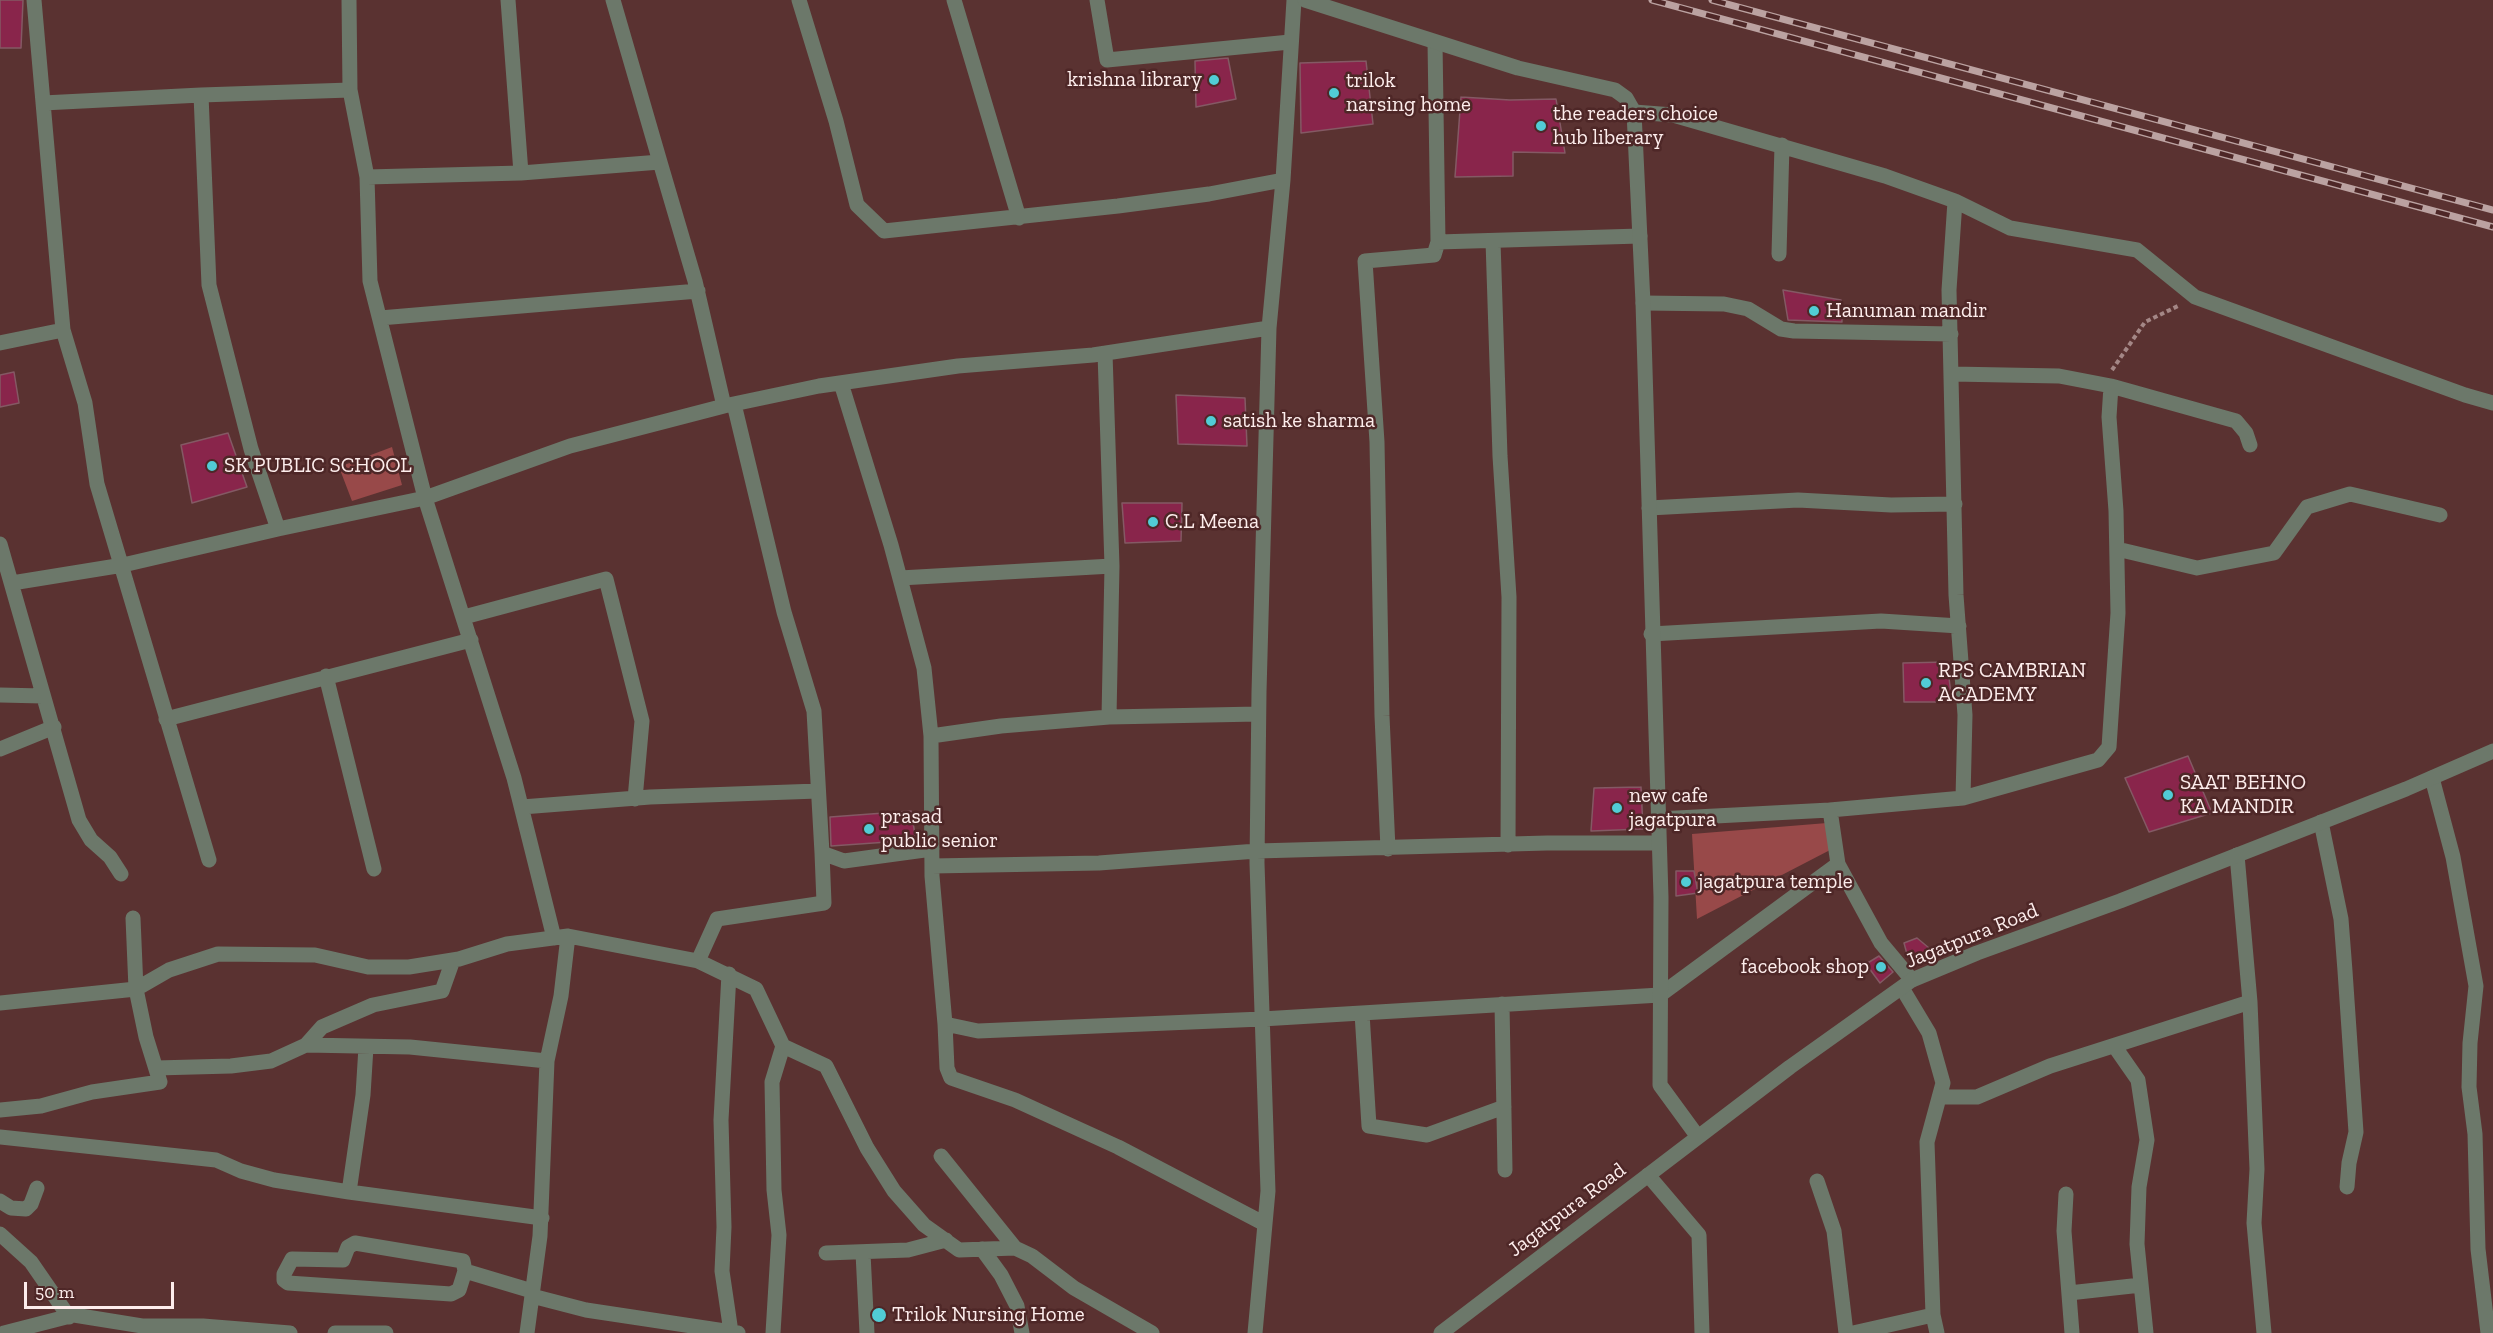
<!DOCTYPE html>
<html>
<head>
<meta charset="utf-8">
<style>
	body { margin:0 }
	#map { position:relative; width:2493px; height:1333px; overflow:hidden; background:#5a3231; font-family:"Zilla Slab",serif }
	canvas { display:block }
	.scale { position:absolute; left:24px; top:1282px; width:150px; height:27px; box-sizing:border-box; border:3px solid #fdedec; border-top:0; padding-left:8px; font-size:18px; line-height:21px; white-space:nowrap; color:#fdedec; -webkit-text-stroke:4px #4e2727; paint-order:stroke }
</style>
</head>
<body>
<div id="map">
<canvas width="2493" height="1333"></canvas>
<div class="scale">50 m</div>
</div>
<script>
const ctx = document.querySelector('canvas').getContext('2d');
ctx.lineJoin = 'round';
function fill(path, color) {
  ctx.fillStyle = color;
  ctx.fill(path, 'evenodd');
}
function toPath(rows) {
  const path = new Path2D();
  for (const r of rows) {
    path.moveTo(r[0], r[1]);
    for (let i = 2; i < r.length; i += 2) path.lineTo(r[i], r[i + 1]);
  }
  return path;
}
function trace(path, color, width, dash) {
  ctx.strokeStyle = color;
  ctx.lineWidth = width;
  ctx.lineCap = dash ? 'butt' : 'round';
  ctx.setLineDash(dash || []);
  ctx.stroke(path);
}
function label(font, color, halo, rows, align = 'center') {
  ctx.font = font + ' "Zilla Slab",serif';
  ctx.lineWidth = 5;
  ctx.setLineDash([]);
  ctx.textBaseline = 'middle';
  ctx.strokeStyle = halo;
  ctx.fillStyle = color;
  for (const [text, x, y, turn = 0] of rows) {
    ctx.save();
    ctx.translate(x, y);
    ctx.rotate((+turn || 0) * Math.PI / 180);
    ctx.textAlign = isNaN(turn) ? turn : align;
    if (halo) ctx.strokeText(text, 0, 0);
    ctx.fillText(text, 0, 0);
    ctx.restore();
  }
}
fill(toPath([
	[392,447,402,485,352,501,339,467],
	[1827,823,1832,849,1697,919,1692,834]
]), '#984949');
const building = toPath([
	[0,0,23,0,21,48,0,48,0,0],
	[1228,58,1236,99,1196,107,1195,61,1228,58],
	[1366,61,1373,124,1301,133,1300,63,1366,61],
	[1461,97,1510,100,1556,99,1565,153,1513,152,1513,176,1455,177,1461,97],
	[1783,290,1841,300,1842,322,1788,320,1783,290],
	[14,372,19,403,0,407,0,375,14,372],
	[1176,395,1245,398,1247,446,1178,444,1176,395],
	[228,433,247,487,192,503,181,445,228,433],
	[1122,503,1182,503,1181,541,1125,543,1122,503],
	[1947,662,1952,702,1904,702,1903,663,1947,662],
	[2188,756,2212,813,2149,832,2125,778,2188,756],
	[1641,787,1643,829,1591,831,1594,788,1641,787],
	[911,811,916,840,831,846,830,817,911,811],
	[1676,871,1694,871,1698,893,1676,896,1676,871],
	[1917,938,1935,953,1917,965,1907,954,1904,943,1917,938],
	[1879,956,1893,972,1880,983,1866,964,1879,956]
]);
fill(building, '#89254b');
trace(building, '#845964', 1.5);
trace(toPath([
	[2112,370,2145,322,2180,305]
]), '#a48786', 4, [4.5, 3]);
trace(toPath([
	[34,0,63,330,85,403,97,484,209,860],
	[349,0,350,90,367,177,370,281,425,498,514,778,554,938],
	[799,0,836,121,857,205,884,231,1118,206,1209,194,1283,180],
	[954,0,1019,218],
	[1097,0,1107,60,1290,42],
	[1435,42,1438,242,1640,236],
	[201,95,350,90],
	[1634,112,1673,115,1885,176,1955,201,2010,228,2137,250,2195,297,2465,395,2493,403],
	[660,162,695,281,724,406],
	[521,173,660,162,613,0],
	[367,177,521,173,508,0],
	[1493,241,1500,456,1509,597,1508,845],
	[1779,254,1782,145],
	[1643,303,1724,304,1748,309,1781,329,1794,331,1951,334],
	[380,318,698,291],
	[0,343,63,330],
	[1105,353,1112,566,1109,717],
	[1952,374,2059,376,2111,386,2236,421,2246,433,2250,445],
	[841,383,891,545,924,668,931,736,932,876,945,1024,978,1031,1262,1019,1660,995,1838,864],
	[734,404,784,612,814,711,822,853,844,861,932,849],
	[1649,508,1798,500,1891,505,1955,504],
	[278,529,425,498,570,446,724,406,819,386,958,366,1093,355,1269,328,1283,180,1294,0],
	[0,544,79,820,91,840,110,857,121,874],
	[2117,549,2197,568,2274,553,2307,507,2350,494,2440,515],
	[900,578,1112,566],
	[12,583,123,565,278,529,251,449,209,285,201,95,43,103],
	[464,617,606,579,642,721,635,799],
	[1651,634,1881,621,1959,626],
	[326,676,374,869],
	[0,695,43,696],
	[166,719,471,640],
	[931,736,1001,726,1109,717,1258,714],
	[0,749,54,727],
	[2432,778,2453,857,2476,986,2470,1043,2469,1087,2475,1134,2478,1249,2488,1333],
	[1963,798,2098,760,2109,747,2118,613,2116,511,2109,417,2111,386],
	[522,807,650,797,818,791],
	[1830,810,1838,864,1881,943,1912,980],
	[1658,819,1830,810,1963,798,1965,715,1956,595,1949,290,1955,201],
	[2321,822,2341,919,2345,971,2356,1132,2349,1163,2347,1187],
	[1388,849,1382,716,1377,442,1365,261,1434,255,1438,242],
	[2237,855,2250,1002,2257,1169,2254,1223,2264,1333],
	[932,866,1099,863,1257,851,1547,843,1658,843],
	[698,961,717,919,824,903,822,853],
	[729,974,721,1120,724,1227,722,1271,731,1332],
	[1902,988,1929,1033,1943,1083,1927,1142,1933,1315,1937,1333],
	[0,1003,136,989,169,970,218,954,315,955,368,967,409,967,459,959,507,944,568,936,698,961,756,989,783,1046,826,1066,867,1148,894,1191,924,1225,959,1250,1015,1248,1032,1256,1074,1288,1152,1333],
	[1502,1004,1505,1170],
	[1362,1013,1369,1126,1427,1135,1504,1107],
	[945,1024,947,1068,951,1078,1015,1100,1118,1147,1265,1224],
	[306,1045,410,1047,547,1061],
	[366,1047,363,1095,349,1192,542,1218],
	[2115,1047,2138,1080,2147,1140,2139,1187,2137,1244,2146,1333],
	[156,1068,231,1066,271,1061,306,1045,322,1027,373,1005,442,991,453,960],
	[1939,1097,1977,1097,2050,1066,2250,1002],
	[0,1110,41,1106,92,1092,160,1082,146,1037,136,989,133,918],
	[0,1137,216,1160,241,1171,274,1180,349,1192],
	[941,1156,1015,1248],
	[1648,1175,1699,1235,1702,1333],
	[1817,1181,1834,1231,1846,1333],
	[2066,1194,2064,1231,2072,1333],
	[0,1201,11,1208,26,1209,31,1204,37,1188],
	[0,1234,31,1262,69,1317],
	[982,1249,1001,1275,1017,1306,1022,1333],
	[826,1253,908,1250,946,1240],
	[863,1253,867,1333],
	[465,1271,459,1290,451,1294,288,1283,284,1280,284,1274,292,1259,343,1260,348,1247,355,1243,463,1261,465,1271,532,1291],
	[2069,1293,2141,1285],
	[532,1296,586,1310,738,1333],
	[4,1333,74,1315,142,1326,203,1326,290,1333],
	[335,1333,386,1333],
	[527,1333,540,1236,547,1061,561,996,568,936],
	[773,1333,779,1235,774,1190,772,1082,783,1046],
	[1255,1333,1268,1191,1257,863,1259,692,1269,328],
	[1853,1333,1933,1315]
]), '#6c786a', 15);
trace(toPath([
	[1305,0,1518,68,1615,90,1626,98,1634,112,1643,303,1661,897,1660,1085,1698,1137],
	[1441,1333,1790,1067,1912,980,1977,953,2120,901,2406,789,2493,751]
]), '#6c786a', 15);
const rail = toPath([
	[1652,0,2493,227],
	[1712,0,2493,210]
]);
trace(rail, '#bba2a1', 7);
trace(rail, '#4e2727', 4.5, [14]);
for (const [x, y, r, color] of [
	[1214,80,6,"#51ccd5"],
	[1334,93,6,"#51ccd5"],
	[1541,126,6,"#51ccd5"],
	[1814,311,6,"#51ccd5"],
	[1211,421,6,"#51ccd5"],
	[212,466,6,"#51ccd5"],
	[1153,522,6,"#51ccd5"],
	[1926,683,6,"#51ccd5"],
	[2168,795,6,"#51ccd5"],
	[1617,808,6,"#51ccd5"],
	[869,829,6,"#51ccd5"],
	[1686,882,6,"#51ccd5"],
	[1881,967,6,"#51ccd5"],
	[879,1315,8,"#51ccd5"]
]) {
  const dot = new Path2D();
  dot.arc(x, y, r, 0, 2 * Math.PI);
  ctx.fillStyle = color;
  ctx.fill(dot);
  trace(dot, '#4e2727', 2);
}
label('21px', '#fdedec', '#4e2727', [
	["krishna library",1202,80,"right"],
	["trilok",1346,81],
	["narsing home",1346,105],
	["the readers choice",1553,114],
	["hub liberary",1553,138],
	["Hanuman mandir",1826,311],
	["satish ke sharma",1223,421],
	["SK PUBLIC SCHOOL",224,466],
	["C.L Meena",1165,522],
	["RPS CAMBRIAN",1938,671],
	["ACADEMY",1938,695],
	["SAAT BEHNO",2180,783],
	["KA MANDIR",2180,807],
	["new cafe",1629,796],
	["jagatpura",1629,820],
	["prasad",881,817],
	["public senior",881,841],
	["jagatpura temple",1698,882],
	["facebook shop",1869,967,"right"],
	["Trilok Nursing Home",892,1315]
], 'left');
label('21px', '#fdedec', '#4e2727', [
	["Jagatpura Road",1972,936,-22],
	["Jagatpura Road",1567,1210,-37]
]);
</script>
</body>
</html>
